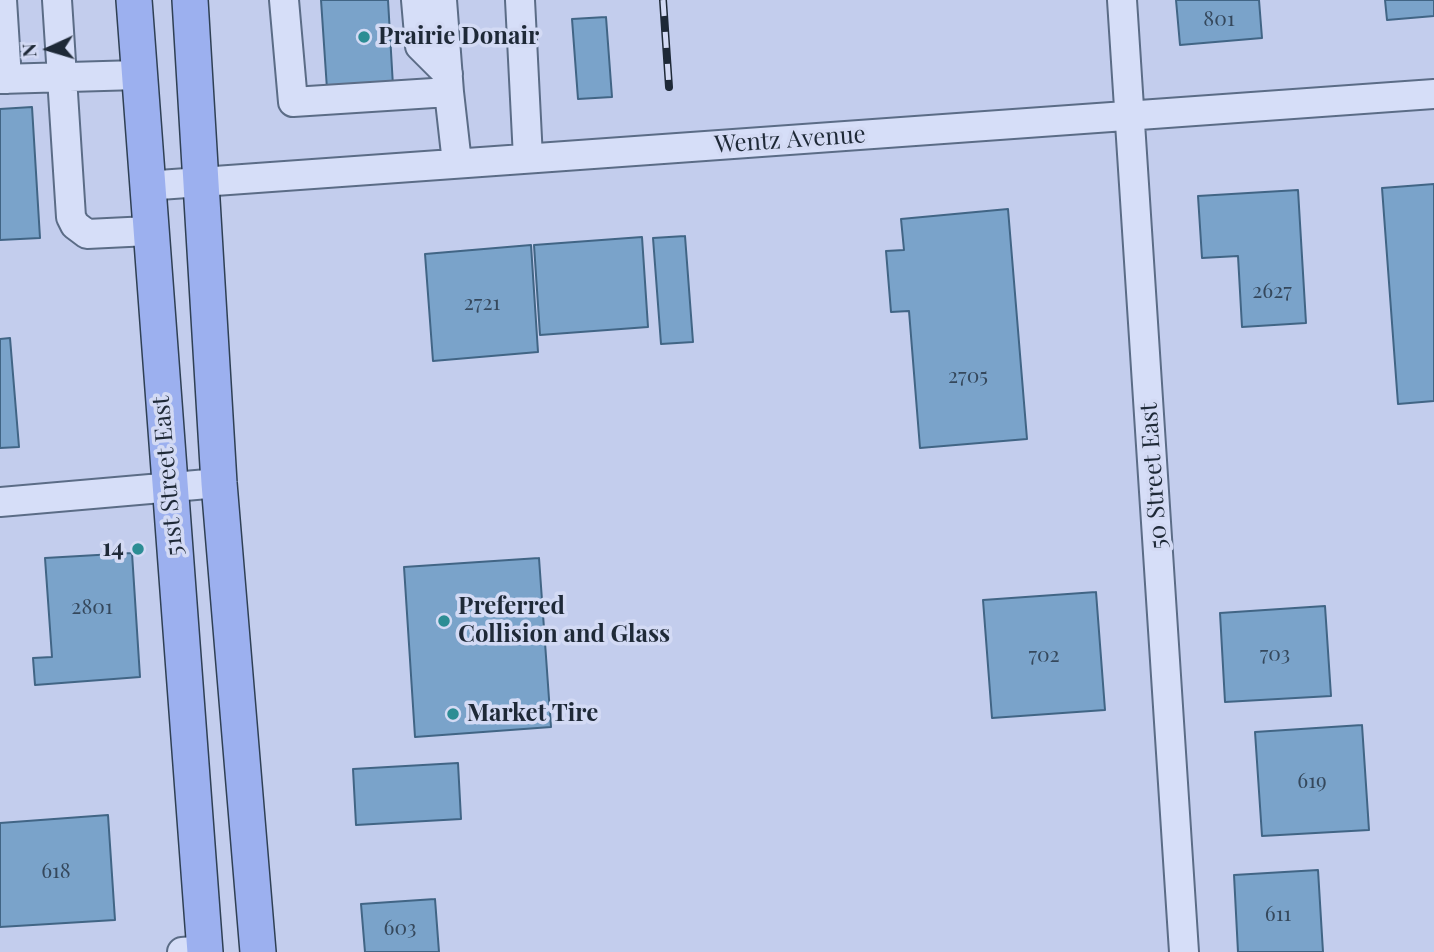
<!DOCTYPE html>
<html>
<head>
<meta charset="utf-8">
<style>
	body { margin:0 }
	#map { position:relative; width:1434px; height:952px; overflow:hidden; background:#c3cded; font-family:"Playfair Display",serif }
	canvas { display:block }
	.north { position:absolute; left:14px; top:14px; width:70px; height:70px; -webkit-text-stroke:5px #d3daf4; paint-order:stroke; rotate:266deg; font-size:19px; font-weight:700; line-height:28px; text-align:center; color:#1e2937 }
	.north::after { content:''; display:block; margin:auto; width:24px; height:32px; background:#1e2937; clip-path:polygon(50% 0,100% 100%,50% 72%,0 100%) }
</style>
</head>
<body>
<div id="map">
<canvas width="1434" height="952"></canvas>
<div class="north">N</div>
</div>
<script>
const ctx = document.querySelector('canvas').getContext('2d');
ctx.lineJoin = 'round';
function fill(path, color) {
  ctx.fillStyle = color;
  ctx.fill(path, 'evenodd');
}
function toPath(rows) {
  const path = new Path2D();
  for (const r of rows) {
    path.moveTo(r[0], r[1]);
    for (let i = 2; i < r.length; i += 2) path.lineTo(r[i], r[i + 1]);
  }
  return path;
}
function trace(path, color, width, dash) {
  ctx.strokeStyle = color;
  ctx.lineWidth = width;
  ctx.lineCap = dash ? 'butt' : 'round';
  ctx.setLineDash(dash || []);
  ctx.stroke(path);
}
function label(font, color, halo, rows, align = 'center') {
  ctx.font = font + ' "Playfair Display",serif';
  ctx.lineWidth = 7;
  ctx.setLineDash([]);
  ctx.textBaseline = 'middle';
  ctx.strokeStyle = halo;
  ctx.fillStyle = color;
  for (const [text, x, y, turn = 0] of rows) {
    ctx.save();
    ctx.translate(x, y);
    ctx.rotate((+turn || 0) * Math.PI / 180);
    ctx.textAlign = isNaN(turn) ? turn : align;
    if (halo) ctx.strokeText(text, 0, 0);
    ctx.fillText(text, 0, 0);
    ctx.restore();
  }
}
const building = toPath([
	[321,0,388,0,393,86,327,89,321,0],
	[1176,0,1259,0,1262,38,1180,45,1176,0],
	[1385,0,1434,0,1434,16,1387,20,1385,0],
	[606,17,612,97,578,99,572,19,606,17],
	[32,107,40,238,0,240,0,109,32,107],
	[1434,184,1434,401,1398,404,1382,188,1434,184],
	[1298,190,1306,323,1242,327,1238,256,1202,258,1198,196,1298,190],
	[1008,209,1027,439,920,448,909,311,891,312,886,251,904,250,901,219,1008,209],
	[685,236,693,342,661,344,653,238,685,236],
	[642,237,648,327,540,335,534,245,642,237],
	[531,245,538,352,433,361,425,254,531,245],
	[10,338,19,447,0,448,0,339,10,338],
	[132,553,140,677,35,685,33,658,52,657,45,558,132,553],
	[539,558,551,727,415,737,404,567,539,558],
	[1096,592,1105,710,992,718,983,600,1096,592],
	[1325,606,1331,696,1225,702,1220,613,1325,606],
	[1362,725,1369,830,1262,836,1255,732,1362,725],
	[458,763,461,819,356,825,353,769,458,763],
	[108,815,115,920,0,927,0,823,108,815],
	[1318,870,1323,952,1238,952,1234,875,1318,870],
	[435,899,439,952,365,952,361,904,435,899]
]);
fill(building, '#7aa3ca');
trace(building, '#416585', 2);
const minor = toPath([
	[2,0,7,79],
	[57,0,71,217,75,225,87,234,149,231],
	[284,0,293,102,449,92,442,0],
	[416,0,420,46,448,74],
	[520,0,528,158],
	[1122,0,1184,952],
	[0,79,138,75],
	[449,92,457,163],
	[145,186,1434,94],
	[0,502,219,483],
	[182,952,205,950]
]);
const major = toPath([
	[134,0,205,952],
	[190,0,219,483,258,952]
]);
trace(minor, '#5b6c86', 32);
trace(major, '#2f4054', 38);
trace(minor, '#d6def8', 28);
trace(major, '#9cb0ef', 35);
const rail = toPath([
	[663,0,669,87]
]);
trace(rail, '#1e2937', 8);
trace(rail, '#d3daf4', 5, [16]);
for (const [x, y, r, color] of [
	[364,37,7,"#2c8d94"],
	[138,549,7,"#2c8d94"],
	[444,621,7,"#2c8d94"],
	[453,714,7,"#2c8d94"]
]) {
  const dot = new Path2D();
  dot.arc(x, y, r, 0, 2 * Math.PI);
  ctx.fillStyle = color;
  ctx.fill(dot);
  trace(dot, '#d3daf4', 2.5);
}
label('21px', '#35485c', null, [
	["801",1219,19],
	["2627",1272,291],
	["2721",482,303],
	["2705",968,376],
	["2801",92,607],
	["703",1275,654],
	["702",1044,655],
	["619",1312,781],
	["618",56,871],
	["611",1278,914],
	["603",400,928]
]);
label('bold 24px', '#1e2937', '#d3daf4', [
	["Prairie Donair",378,37],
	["14",124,549,"right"],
	["Preferred",458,607],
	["Collision and Glass",458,635],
	["Market Tire",467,714]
], 'left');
label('24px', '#1e2937', '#d3daf4', [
	["Wentz Avenue",790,140,-4],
	["51st Street East",168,476,-95],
	["50 Street East",1154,476,-94]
]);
</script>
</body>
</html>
